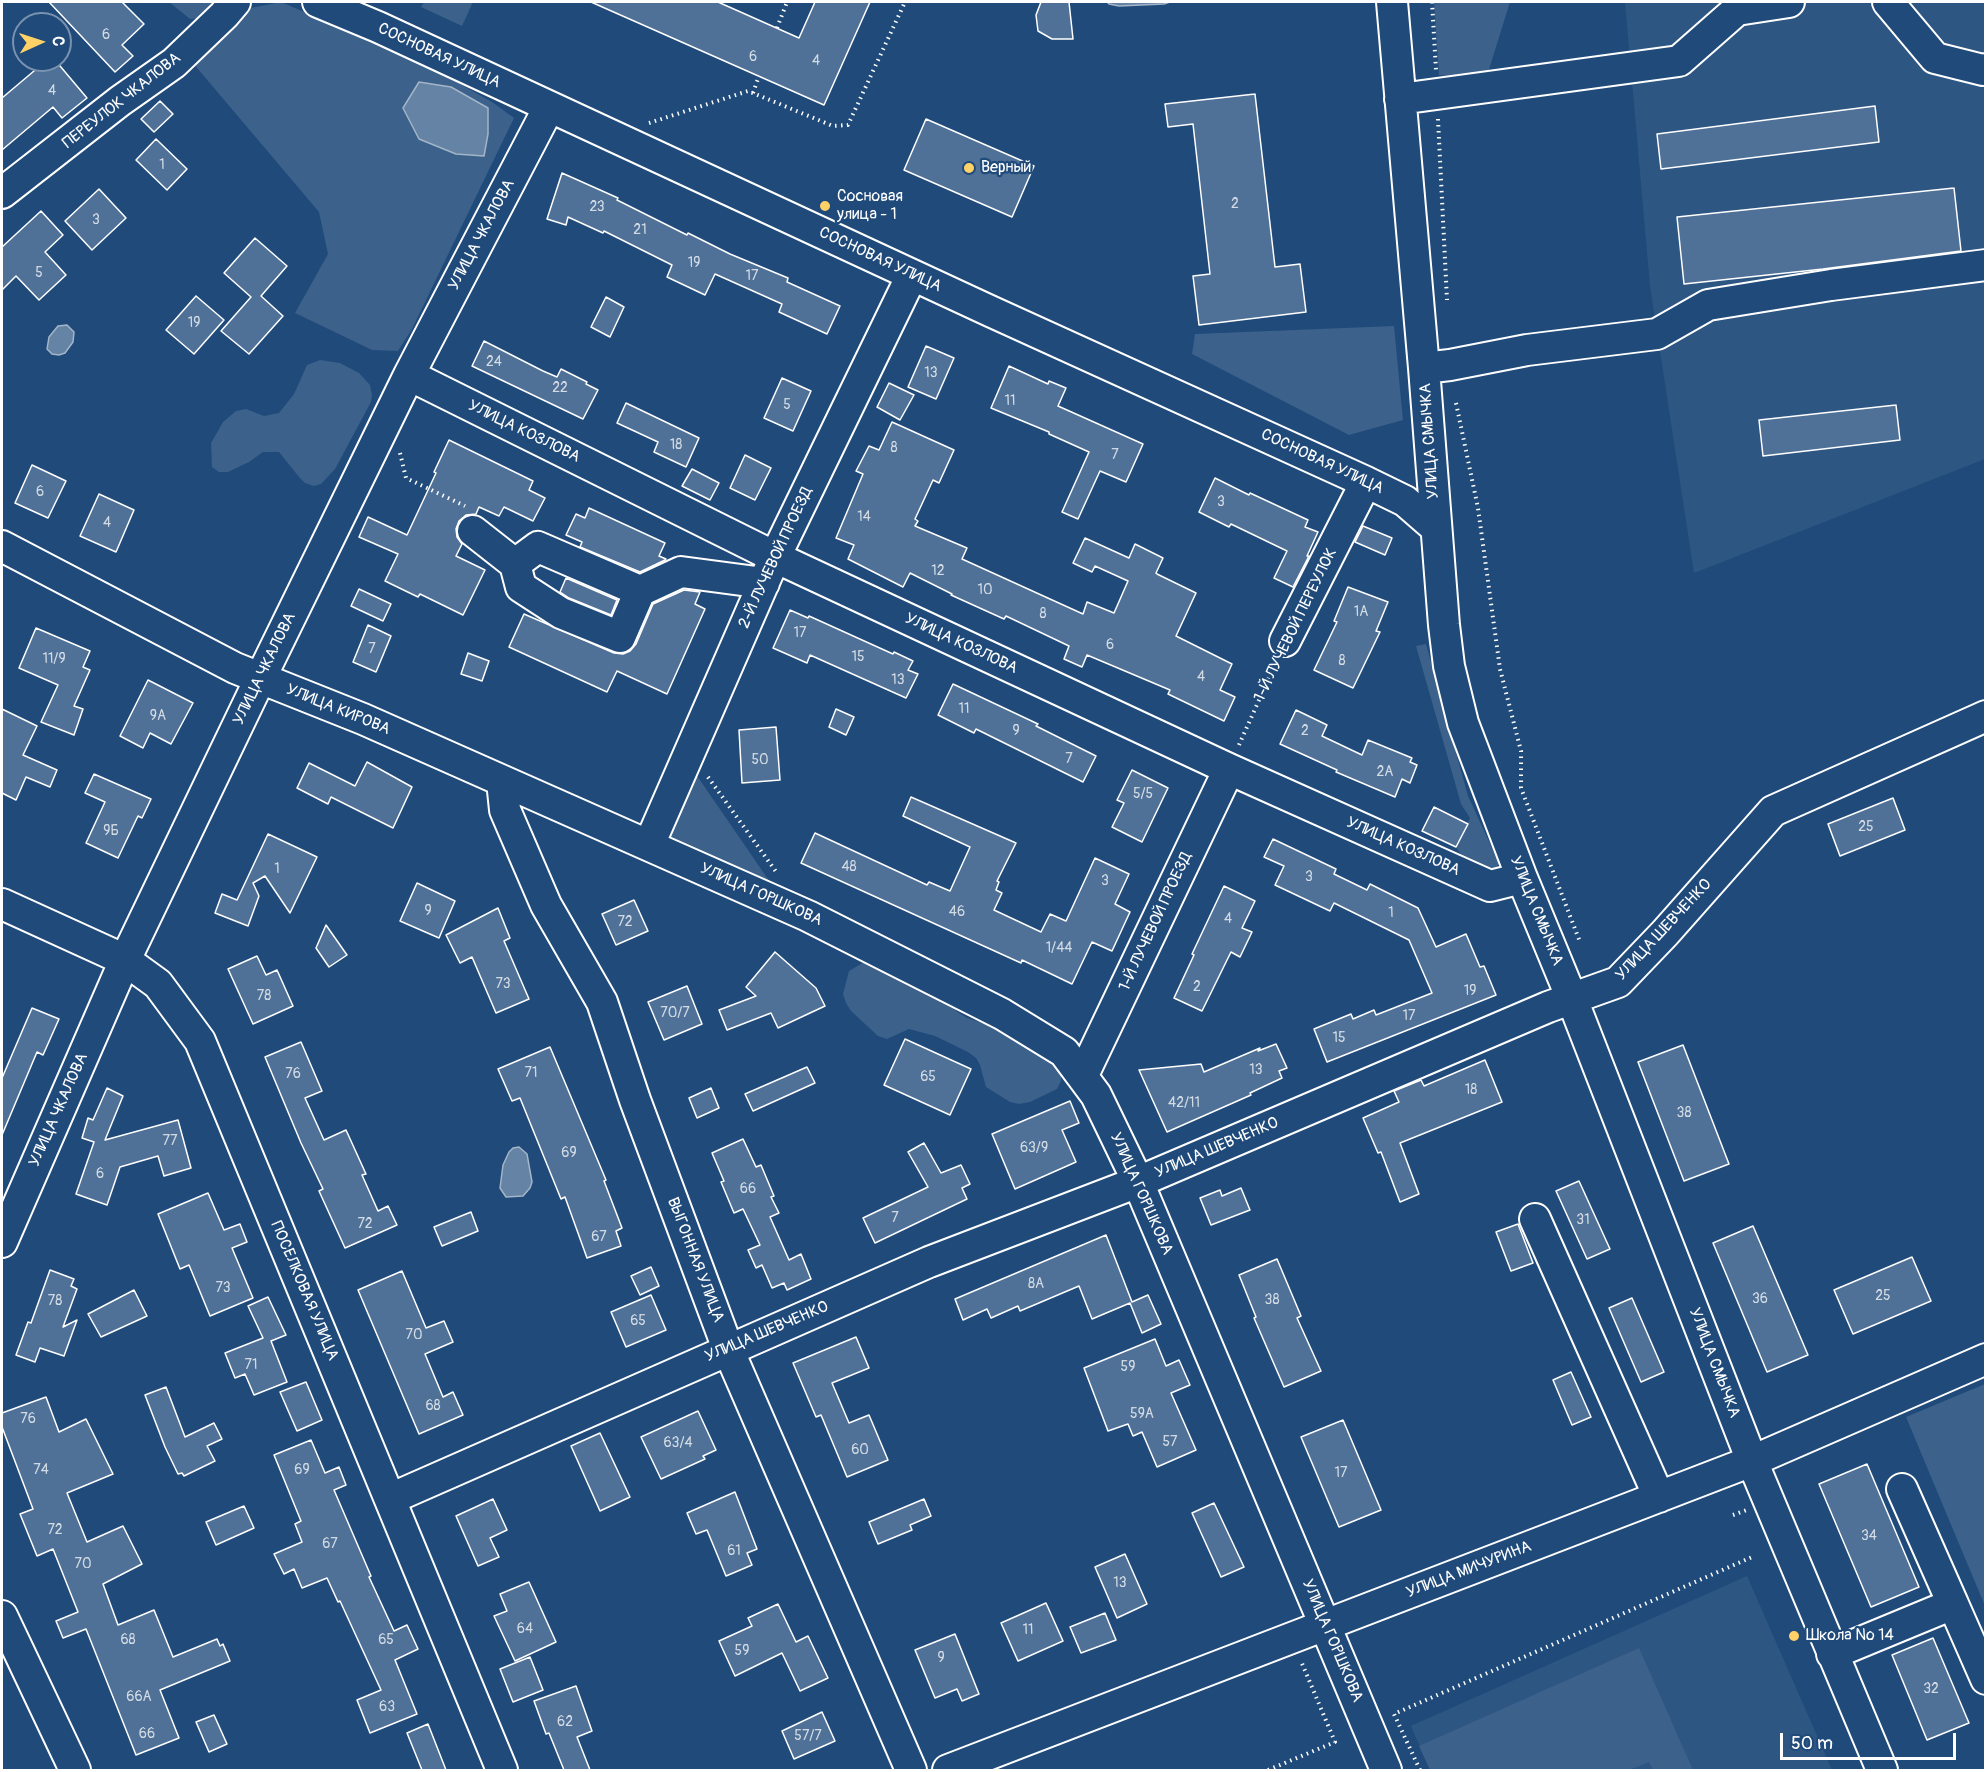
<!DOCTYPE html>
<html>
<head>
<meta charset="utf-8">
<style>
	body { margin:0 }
	#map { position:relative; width:1987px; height:1772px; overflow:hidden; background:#1f4a7a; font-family:Pangolin,sans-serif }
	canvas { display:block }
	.frame { position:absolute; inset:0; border:3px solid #fff; pointer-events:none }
	.north { position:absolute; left:12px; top:12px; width:60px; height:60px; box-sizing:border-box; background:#1f4a7a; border:2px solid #7992af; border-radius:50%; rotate:87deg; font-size:16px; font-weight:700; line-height:24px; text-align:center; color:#fff }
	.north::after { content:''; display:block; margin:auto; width:21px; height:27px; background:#ffd166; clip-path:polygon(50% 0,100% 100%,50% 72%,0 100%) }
	.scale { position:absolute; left:1780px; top:1733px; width:176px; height:27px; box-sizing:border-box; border:3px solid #fff; border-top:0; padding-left:8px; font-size:18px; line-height:21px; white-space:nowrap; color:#fff; -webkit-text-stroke:4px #1f4a7a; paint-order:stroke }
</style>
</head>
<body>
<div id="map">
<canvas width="1987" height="1772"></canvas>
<div class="frame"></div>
<div class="north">С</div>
<div class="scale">50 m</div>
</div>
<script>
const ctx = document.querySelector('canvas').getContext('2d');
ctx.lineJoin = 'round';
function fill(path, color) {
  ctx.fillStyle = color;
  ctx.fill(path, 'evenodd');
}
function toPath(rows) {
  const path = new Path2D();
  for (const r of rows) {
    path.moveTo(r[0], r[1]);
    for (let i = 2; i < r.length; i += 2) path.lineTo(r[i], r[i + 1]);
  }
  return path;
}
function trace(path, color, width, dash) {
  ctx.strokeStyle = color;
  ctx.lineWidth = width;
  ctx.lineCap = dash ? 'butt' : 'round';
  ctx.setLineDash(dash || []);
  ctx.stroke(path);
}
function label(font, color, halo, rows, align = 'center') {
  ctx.font = font + ' Pangolin,sans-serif';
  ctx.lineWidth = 4.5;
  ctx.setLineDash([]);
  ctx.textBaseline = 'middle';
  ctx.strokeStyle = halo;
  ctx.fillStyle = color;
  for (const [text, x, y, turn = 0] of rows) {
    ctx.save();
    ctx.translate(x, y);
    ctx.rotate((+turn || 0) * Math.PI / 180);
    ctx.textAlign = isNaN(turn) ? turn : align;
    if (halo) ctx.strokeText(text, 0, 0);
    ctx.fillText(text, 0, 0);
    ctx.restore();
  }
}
fill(toPath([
	[1625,2,1985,2,1985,459,1694,573,1650,286],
	[1747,1576,1832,1770,1430,1770,1411,1726]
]), '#2e5683');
fill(toPath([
	[169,2,212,2,204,15,200,18,190,19],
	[281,2,423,63,492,102,514,118,412,329,398,351,372,350,295,313,328,254,319,212,192,62,241,10],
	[424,2,473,2,462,26,421,7],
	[1434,2,1510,2,1486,79,1439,75],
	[1394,326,1403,420,1349,435,1192,354,1195,334],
	[320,360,340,363,359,373,370,385,372,395,371,402,335,469,321,484,314,486,305,483,299,477,279,452,263,452,249,462,228,472,219,472,212,467,211,443,223,422,236,411,246,409,264,416,279,413,294,394,307,365],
	[1426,644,1468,796,1499,863,1493,875,1470,868,1456,847,1470,818,1461,804,1416,646],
	[691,767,772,885,669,842,665,830],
	[864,962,874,962,943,997,956,1011,967,1018,995,1027,1024,1040,1061,1072,1061,1081,1057,1089,1030,1102,1019,1104,1010,1102,986,1087,980,1065,976,1058,968,1052,935,1036,909,1029,887,1039,878,1036,851,1011,846,1003,843,994,849,971],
	[1985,1384,1985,1606,1906,1417],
	[1639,1648,1693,1770,1653,1770,1649,1762,1629,1770,1430,1770,1419,1746]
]), '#3c618b');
const water = toPath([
	[1107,2,1170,2,1164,4,1119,6,1109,4,1107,2],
	[419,82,451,87,488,108,488,134,484,156,456,154,419,139,403,108,419,82],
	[67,325,74,332,73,342,65,353,59,355,52,354,47,349,49,337,58,326,67,325],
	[519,1147,527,1154,532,1182,530,1188,523,1196,506,1197,500,1188,503,1165,509,1152,513,1148,519,1147]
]);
fill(water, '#6583a4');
trace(water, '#a3b5c8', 1.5);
const building = toPath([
	[49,2,122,2,144,24,122,45,133,56,115,72,49,2],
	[591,2,718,2,799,38,815,2,870,2,824,105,591,2],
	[1041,2,1069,2,1073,39,1052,39,1038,31,1036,15,1041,2],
	[47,60,55,60,87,98,62,118,53,107,2,150,2,98,47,60],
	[1255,94,1275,267,1300,264,1306,312,1199,325,1193,276,1210,274,1193,124,1168,127,1165,104,1255,94],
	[160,101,173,114,154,132,141,119,160,101],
	[1875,106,1879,142,1661,169,1657,134,1875,106],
	[926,119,1034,166,1012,217,904,170,926,119],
	[156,139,187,169,167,190,136,160,156,139],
	[562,173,618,198,617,200,687,235,688,233,730,254,788,278,787,282,840,306,827,334,779,312,782,304,715,274,705,295,667,277,672,265,604,231,603,233,568,217,566,225,547,219,562,173],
	[1954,188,1961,251,1823,269,1684,284,1677,217,1954,188],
	[99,189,126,218,92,250,65,221,99,189],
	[41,211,63,235,45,252,66,275,39,300,16,276,2,290,2,247,41,211],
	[255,238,287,266,261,296,283,316,249,354,221,331,251,297,224,273,255,238],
	[196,296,224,320,194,354,166,330,196,296],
	[606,297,624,307,610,337,591,327,606,297],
	[484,341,543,371,557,377,561,369,587,382,586,384,598,390,583,419,472,366,484,341],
	[926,346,954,358,936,399,908,387,926,346],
	[1009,366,1048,384,1049,381,1066,388,1058,406,1143,444,1126,482,1100,471,1078,519,1062,512,1089,452,1049,434,1049,432,991,408,1009,366],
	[782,378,811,391,793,431,764,418,782,378],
	[889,383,914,395,900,420,877,407,889,383],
	[626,403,699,438,686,467,654,452,658,442,617,423,626,403],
	[1896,405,1900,440,1763,456,1759,420,1896,405],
	[892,422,954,450,939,483,933,480,915,519,918,521,915,526,967,548,962,559,1083,614,1087,602,1114,613,1128,581,1095,566,1092,572,1073,563,1085,538,1129,558,1135,544,1163,558,1156,573,1157,574,1196,593,1176,636,1232,664,1220,690,1235,697,1224,721,1168,694,1170,690,1087,655,1082,667,1064,659,1069,646,1006,616,1004,619,951,595,952,594,910,573,903,587,848,559,854,545,836,538,863,474,856,471,869,446,879,450,892,422],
	[449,440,533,481,529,490,545,498,533,521,504,507,499,516,479,507,476,514,466,515,459,521,456,529,457,537,462,544,456,556,485,570,463,615,420,594,418,597,385,581,398,554,359,537,368,517,407,535,436,473,434,472,449,440],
	[745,455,771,468,755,500,730,488,745,455],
	[32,465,66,481,48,518,15,503,32,465],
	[692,469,719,483,710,500,682,486,692,469],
	[1215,478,1249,495,1250,493,1308,520,1305,527,1318,532,1307,556,1309,556,1293,587,1274,578,1287,551,1231,524,1229,527,1199,512,1215,478],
	[99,494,134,510,116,552,80,536,99,494],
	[589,508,665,543,659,556,666,559,665,560,640,572,580,547,582,542,566,535,576,514,585,518,589,508],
	[1363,526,1392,538,1385,555,1355,542,1363,526],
	[566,578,617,600,611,615,569,598,560,592,566,578],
	[1348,587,1388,602,1376,631,1380,632,1353,688,1314,670,1337,622,1334,621,1348,587],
	[359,589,391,604,383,621,351,606,359,589],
	[684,590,700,592,695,604,705,609,667,694,617,671,607,692,509,647,524,614,614,653,623,654,630,651,636,644,653,604,684,590],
	[790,610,808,618,809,616,893,654,894,652,913,661,908,670,918,674,906,698,810,655,807,663,773,648,790,610],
	[368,625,391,636,376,672,353,662,368,625],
	[36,628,90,651,83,667,90,670,74,706,83,709,74,735,41,722,58,685,19,668,36,628],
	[468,653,489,661,482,681,461,674,468,653],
	[148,680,193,703,171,744,150,733,143,748,120,736,148,680],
	[953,684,1038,724,1036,726,1096,756,1083,782,976,729,974,733,938,715,953,684],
	[2,709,37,726,23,755,57,770,50,787,26,777,16,800,2,793,2,709],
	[836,709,854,717,846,735,829,727,836,709],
	[1296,710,1327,725,1322,736,1362,755,1368,740,1412,758,1410,762,1417,765,1410,783,1402,779,1395,797,1336,772,1337,770,1280,744,1296,710],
	[776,727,780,780,742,783,739,730,776,727],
	[367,762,412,787,393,828,331,797,328,804,297,788,309,763,355,786,367,762],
	[1132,770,1168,788,1142,842,1112,827,1124,803,1117,800,1132,770],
	[94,774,151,799,142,818,138,816,118,858,86,843,105,802,85,793,94,774],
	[911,797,1016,843,997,881,999,882,996,890,1002,893,994,910,1041,932,1050,914,1066,921,1095,858,1129,874,1115,904,1130,912,1112,951,1092,942,1072,984,1022,960,1021,963,801,863,815,833,927,885,929,882,950,891,970,847,903,816,911,797],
	[1893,798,1905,830,1840,856,1828,824,1893,798],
	[1434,807,1468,824,1456,847,1422,831,1434,807],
	[268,834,317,857,290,913,265,876,253,883,259,896,248,926,215,913,222,894,237,900,268,834],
	[1273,839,1336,869,1334,874,1367,890,1370,884,1418,908,1436,947,1466,934,1480,967,1484,966,1496,995,1327,1062,1314,1029,1351,1014,1353,1019,1374,1010,1376,1015,1432,993,1409,940,1334,903,1330,911,1275,885,1284,866,1264,857,1273,839],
	[417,883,455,901,439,938,400,921,417,883],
	[1224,886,1255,901,1242,928,1252,932,1240,957,1231,952,1202,1011,1174,998,1194,955,1192,954,1224,886],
	[634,900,648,931,616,945,602,914,634,900],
	[498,908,510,938,504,941,529,999,496,1013,472,957,460,963,446,935,498,908],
	[326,925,347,955,329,967,316,948,326,925],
	[775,952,816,988,825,1006,778,1028,771,1013,727,1030,719,1010,756,996,746,987,775,952],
	[257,956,266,975,277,970,293,1006,253,1024,228,969,257,956],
	[687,986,702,1024,664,1040,648,1002,687,986],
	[32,1008,59,1019,43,1055,37,1052,2,1135,2,1078,32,1008],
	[905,1039,971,1069,950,1115,884,1085,905,1039],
	[301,1042,322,1091,305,1098,324,1140,346,1130,366,1174,362,1175,378,1211,388,1206,397,1225,345,1248,319,1191,323,1189,301,1143,265,1057,301,1042],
	[1276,1044,1287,1068,1279,1071,1282,1078,1250,1093,1251,1095,1167,1132,1139,1070,1201,1064,1204,1072,1260,1048,1258,1051,1276,1044],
	[1683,1045,1729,1164,1684,1181,1638,1062,1683,1045],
	[550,1047,606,1180,604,1181,622,1228,616,1231,621,1246,587,1258,565,1197,561,1199,520,1098,512,1101,498,1069,550,1047],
	[1485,1060,1502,1102,1400,1143,1419,1194,1400,1202,1381,1152,1378,1153,1363,1118,1399,1102,1394,1091,1421,1080,1424,1086,1485,1060],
	[807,1067,815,1083,753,1111,745,1094,807,1067],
	[107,1088,123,1096,105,1140,178,1120,191,1168,164,1176,158,1156,120,1167,107,1205,76,1194,94,1142,82,1138,88,1118,93,1120,107,1088],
	[711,1088,719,1108,697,1118,689,1098,711,1088],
	[1070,1101,1079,1123,1062,1130,1076,1162,1015,1189,992,1134,1070,1101],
	[743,1139,756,1167,761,1165,774,1196,771,1197,779,1213,770,1217,789,1260,801,1254,811,1279,787,1290,784,1283,772,1288,762,1265,756,1268,748,1250,760,1245,743,1209,734,1213,721,1182,724,1181,712,1153,743,1139],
	[924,1143,941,1173,961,1165,970,1184,962,1188,967,1199,875,1243,863,1218,928,1187,908,1152,924,1143],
	[1579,1181,1610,1249,1587,1259,1556,1191,1579,1181],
	[1241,1188,1250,1210,1211,1225,1200,1198,1220,1190,1222,1196,1241,1188],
	[208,1193,224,1230,240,1224,247,1242,232,1248,253,1298,210,1316,189,1265,180,1269,158,1214,208,1193],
	[471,1212,478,1231,442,1246,434,1227,471,1212],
	[1518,1224,1533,1263,1511,1271,1496,1232,1518,1224],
	[1753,1226,1808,1355,1767,1372,1713,1243,1753,1226],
	[1106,1235,1132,1302,1148,1295,1161,1324,1142,1333,1130,1303,1092,1319,1079,1286,1020,1311,1018,1306,991,1318,987,1309,963,1320,955,1299,1106,1235],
	[1912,1257,1931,1301,1853,1334,1834,1290,1912,1257],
	[1277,1259,1301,1316,1297,1318,1321,1371,1284,1387,1254,1318,1256,1317,1239,1275,1277,1259],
	[651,1267,659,1286,640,1295,631,1276,651,1267],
	[50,1270,74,1279,71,1286,77,1289,63,1327,77,1320,64,1356,40,1348,35,1362,16,1355,28,1322,31,1323,50,1270],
	[402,1271,426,1328,444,1321,453,1342,425,1354,443,1397,453,1392,463,1415,419,1434,358,1290,402,1271],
	[134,1290,147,1316,101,1337,88,1314,134,1290],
	[651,1295,666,1330,626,1347,611,1312,651,1295],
	[268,1297,286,1335,271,1341,287,1382,254,1395,245,1374,235,1378,225,1353,263,1338,248,1306,268,1297],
	[1632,1298,1664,1372,1641,1382,1609,1308,1632,1298],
	[856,1337,869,1368,832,1383,849,1423,869,1415,888,1460,847,1477,821,1415,816,1417,793,1363,856,1337],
	[1155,1339,1166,1366,1179,1360,1190,1385,1171,1393,1196,1450,1157,1467,1142,1432,1133,1436,1128,1424,1108,1431,1084,1368,1155,1339],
	[1571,1372,1591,1417,1572,1425,1553,1380,1571,1372],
	[306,1382,322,1420,297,1431,280,1392,306,1382],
	[166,1387,185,1437,214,1423,222,1439,207,1446,215,1461,184,1476,182,1473,178,1474,165,1447,145,1395,166,1387],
	[46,1397,59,1432,86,1419,113,1474,67,1493,87,1542,123,1526,142,1564,103,1584,118,1625,154,1610,173,1657,217,1639,220,1646,223,1644,230,1661,160,1690,179,1738,136,1755,86,1629,63,1638,56,1621,78,1612,53,1549,37,1556,20,1514,33,1509,2,1427,2,1413,46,1397],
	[698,1411,716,1450,703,1456,705,1459,661,1479,641,1437,698,1411],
	[1343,1420,1381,1510,1339,1527,1301,1437,1343,1420],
	[600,1433,630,1497,600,1511,571,1446,600,1433],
	[311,1440,325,1473,339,1467,346,1485,334,1490,371,1576,369,1577,394,1631,407,1625,418,1649,395,1660,417,1714,370,1733,357,1700,381,1690,340,1601,338,1602,327,1578,302,1588,294,1569,284,1574,274,1554,302,1542,295,1524,301,1521,274,1455,311,1440],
	[1867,1464,1919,1587,1871,1607,1819,1484,1867,1464],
	[735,1492,757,1549,747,1553,752,1565,726,1576,707,1530,696,1534,687,1513,735,1492],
	[493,1499,507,1530,490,1538,499,1557,478,1566,456,1516,493,1499],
	[924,1499,931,1516,910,1525,912,1530,878,1544,869,1522,924,1499],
	[1214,1503,1244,1567,1221,1577,1192,1513,1214,1503],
	[244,1506,254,1528,216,1545,206,1522,244,1506],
	[1125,1554,1147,1604,1117,1618,1095,1567,1125,1554],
	[529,1582,556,1642,515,1661,494,1616,507,1611,500,1594,529,1582],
	[1046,1603,1063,1641,1018,1661,1001,1623,1046,1603],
	[778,1604,796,1642,808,1636,828,1678,800,1691,782,1653,735,1676,719,1641,752,1626,748,1618,778,1604],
	[1105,1613,1116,1640,1081,1653,1070,1627,1105,1613],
	[955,1634,979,1694,962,1701,957,1689,935,1698,915,1650,955,1634],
	[1933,1638,1969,1723,1927,1740,1892,1655,1933,1638],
	[530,1657,543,1690,513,1702,500,1669,530,1657],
	[576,1686,592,1731,577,1737,590,1770,564,1770,549,1733,546,1734,534,1701,576,1686],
	[822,1712,835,1741,794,1759,782,1731,822,1712],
	[214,1715,227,1744,209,1752,196,1722,214,1715],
	[428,1724,446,1770,422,1770,407,1733,428,1724]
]);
fill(building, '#507197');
trace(building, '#fff', 1.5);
const minor = toPath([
	[318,2,378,27,990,311,1366,482,1405,501,1436,528],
	[1392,2,1424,368,1444,625,1449,666,1463,723,1522,878,1572,999,1752,1461,1882,1770],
	[1888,2,1935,58,1983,70,1986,69],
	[1400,99,1679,61,1737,10,1789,2],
	[2,193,120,101,174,63,224,15,235,2],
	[1424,368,1450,365,1527,350,1657,334,1708,305,1831,285,1986,265],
	[409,375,775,557,1229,769,1490,886,1522,878],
	[473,531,515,564,521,587,561,613,620,637,640,591,681,572,764,583],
	[2,546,235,668,363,719,808,916,1002,1014,1064,1052,1096,1095,1138,1182,1386,1770],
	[515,564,538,547,640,591],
	[1285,641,1366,482],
	[502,781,505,810,546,905,602,1002,635,1100,728,1349,911,1770],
	[649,845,775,557,912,275],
	[2,904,125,960,158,984,200,1041,502,1770],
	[1083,1075,1229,769],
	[1535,1219,1659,1497],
	[2,1242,125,960,260,679,409,375,549,107],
	[1902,1489,1953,1604],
	[390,1499,929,1262,1138,1182,1548,1007,1618,982,1665,933,1773,811,1986,716],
	[2,1616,75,1770],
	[1832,1654,1953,1604,1986,1679],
	[948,1770,1752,1461,1986,1359]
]);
trace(minor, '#fff', 34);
trace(toPath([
	[1432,2,1436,70],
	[777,28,787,2],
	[753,93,759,76],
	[1438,119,1447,300],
	[649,123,748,91,833,126,848,125,905,2],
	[1456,403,1478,508,1500,669,1521,751,1521,788,1580,942],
	[400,453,406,478,465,506],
	[1239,745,1275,664],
	[708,777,777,873],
	[1733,1515,1747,1510],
	[1268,1770,1335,1742,1301,1661],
	[1420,1770,1394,1714,1752,1557]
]), '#fff', 4, [1.5, 4.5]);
trace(minor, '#1f4a7a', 30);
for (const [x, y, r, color] of [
	[969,168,6,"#ffd166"],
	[825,206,6,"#ffd166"],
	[1794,1636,6,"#ffd166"]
]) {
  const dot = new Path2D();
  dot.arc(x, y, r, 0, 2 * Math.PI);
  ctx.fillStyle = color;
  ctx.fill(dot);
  trace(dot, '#1f4a7a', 2);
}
label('14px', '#d3dce5', null, [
	["6",106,35],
	["6",753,57],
	["4",816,61],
	["4",52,91],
	["1",162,165],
	["2",1235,204],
	["23",597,207],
	["3",96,220],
	["21",640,230],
	["19",694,263],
	["5",39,273],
	["17",752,276],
	["19",194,323],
	["24",494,362],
	["13",931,373],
	["22",560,388],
	["11",1010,401],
	["5",787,405],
	["18",676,445],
	["8",894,448],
	["7",1115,455],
	["6",40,492],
	["3",1221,502],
	["14",864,517],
	["4",107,523],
	["12",938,571],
	["10",985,590],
	["1А",1361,612],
	["8",1043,614],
	["17",800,633],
	["6",1110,645],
	["7",372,649],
	["15",858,657],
	["11/9",54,659],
	["8",1342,661],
	["4",1201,677],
	["13",898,680],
	["11",964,709],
	["9А",158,716],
	["9",1016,731],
	["2",1305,731],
	["7",1069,759],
	["50",760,760],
	["2А",1385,772],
	["5/5",1143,794],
	["25",1866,827],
	["9Б",111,831],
	["48",849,867],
	["1",277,869],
	["3",1309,877],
	["3",1105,881],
	["9",428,911],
	["46",957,912],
	["1",1391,913],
	["4",1228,919],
	["72",625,922],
	["1/44",1059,948],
	["73",503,984],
	["2",1197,987],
	["19",1470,991],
	["78",264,996],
	["70/7",675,1013],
	["17",1409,1016],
	["15",1339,1038],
	["13",1256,1070],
	["71",531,1073],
	["76",293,1074],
	["65",928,1077],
	["18",1471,1090],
	["42/11",1184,1103],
	["38",1684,1113],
	["77",170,1141],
	["63/9",1034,1148],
	["69",569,1153],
	["6",100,1174],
	["66",748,1189],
	["7",895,1218],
	["31",1583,1220],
	["72",365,1224],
	["67",599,1237],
	["8А",1036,1284],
	["73",223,1288],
	["25",1883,1296],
	["36",1760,1299],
	["38",1272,1300],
	["78",55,1301],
	["65",638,1321],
	["70",414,1335],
	["71",251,1365],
	["59",1128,1367],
	["68",433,1406],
	["59А",1142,1414],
	["76",28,1419],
	["57",1170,1442],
	["63/4",678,1443],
	["60",860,1450],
	["74",41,1470],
	["69",302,1470],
	["17",1341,1473],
	["72",55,1530],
	["34",1869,1536],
	["67",330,1544],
	["61",734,1551],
	["70",83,1564],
	["13",1120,1583],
	["64",525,1629],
	["11",1028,1630],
	["68",128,1640],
	["65",386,1640],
	["59",742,1651],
	["9",941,1658],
	["32",1931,1689],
	["66А",139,1697],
	["63",387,1707],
	["62",565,1722],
	["66",147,1734],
	["57/7",808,1736]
]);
label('16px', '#fff', '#1f4a7a', [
	["СОСНОВАЯ УЛИЦА",439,56,25],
	["ПЕРЕУЛОК ЧКАЛОВА",122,101,-38],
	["УЛИЦА ЧКАЛОВА",482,235,-62],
	["СОСНОВАЯ УЛИЦА",880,260,25],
	["УЛИЦА КОЗЛОВА",524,432,26],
	["УЛИЦА СМЫЧКА",1430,441,-94],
	["СОСНОВАЯ УЛИЦА",1322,462,25],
	["2-Й ЛУЧЕВОЙ ПРОЕЗД",776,558,-65],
	["1-Й ЛУЧЕВОЙ ПЕРЕУЛОК",1296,625,-64],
	["УЛИЦА КОЗЛОВА",961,644,25],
	["УЛИЦА ЧКАЛОВА",265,669,-64],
	["УЛИЦА КИРОВА",338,710,22],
	["УЛИЦА КОЗЛОВА",1403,847,24],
	["УЛИЦА ГОРШКОВА",761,895,24],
	["УЛИЦА СМЫЧКА",1536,911,68],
	["1-Й ЛУЧЕВОЙ ПРОЕЗД",1156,922,-65],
	["УЛИЦА ШЕВЧЕНКО",1664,930,-47],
	["УЛИЦА ЧКАЛОВА",59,1110,-66],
	["УЛИЦА ШЕВЧЕНКО",1217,1148,-23],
	["УЛИЦА ГОРШКОВА",1141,1194,66],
	["ВЫГОННАЯ УЛИЦА",695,1260,69],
	["ПОСЕЛКОВАЯ УЛИЦА",304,1291,67],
	["УЛИЦА ШЕВЧЕНКО",767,1332,-23],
	["УЛИЦА СМЫЧКА",1714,1363,69],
	["УЛИЦА МИЧУРИНА",1469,1570,-21],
	["УЛИЦА ГОРШКОВА",1332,1641,67]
]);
label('16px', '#fff', '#1f4a7a', [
	["Верный",981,168],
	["Сосновая",837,197],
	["улица - 1",837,215],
	["Школа № 14",1806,1636]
], 'left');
</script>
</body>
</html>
